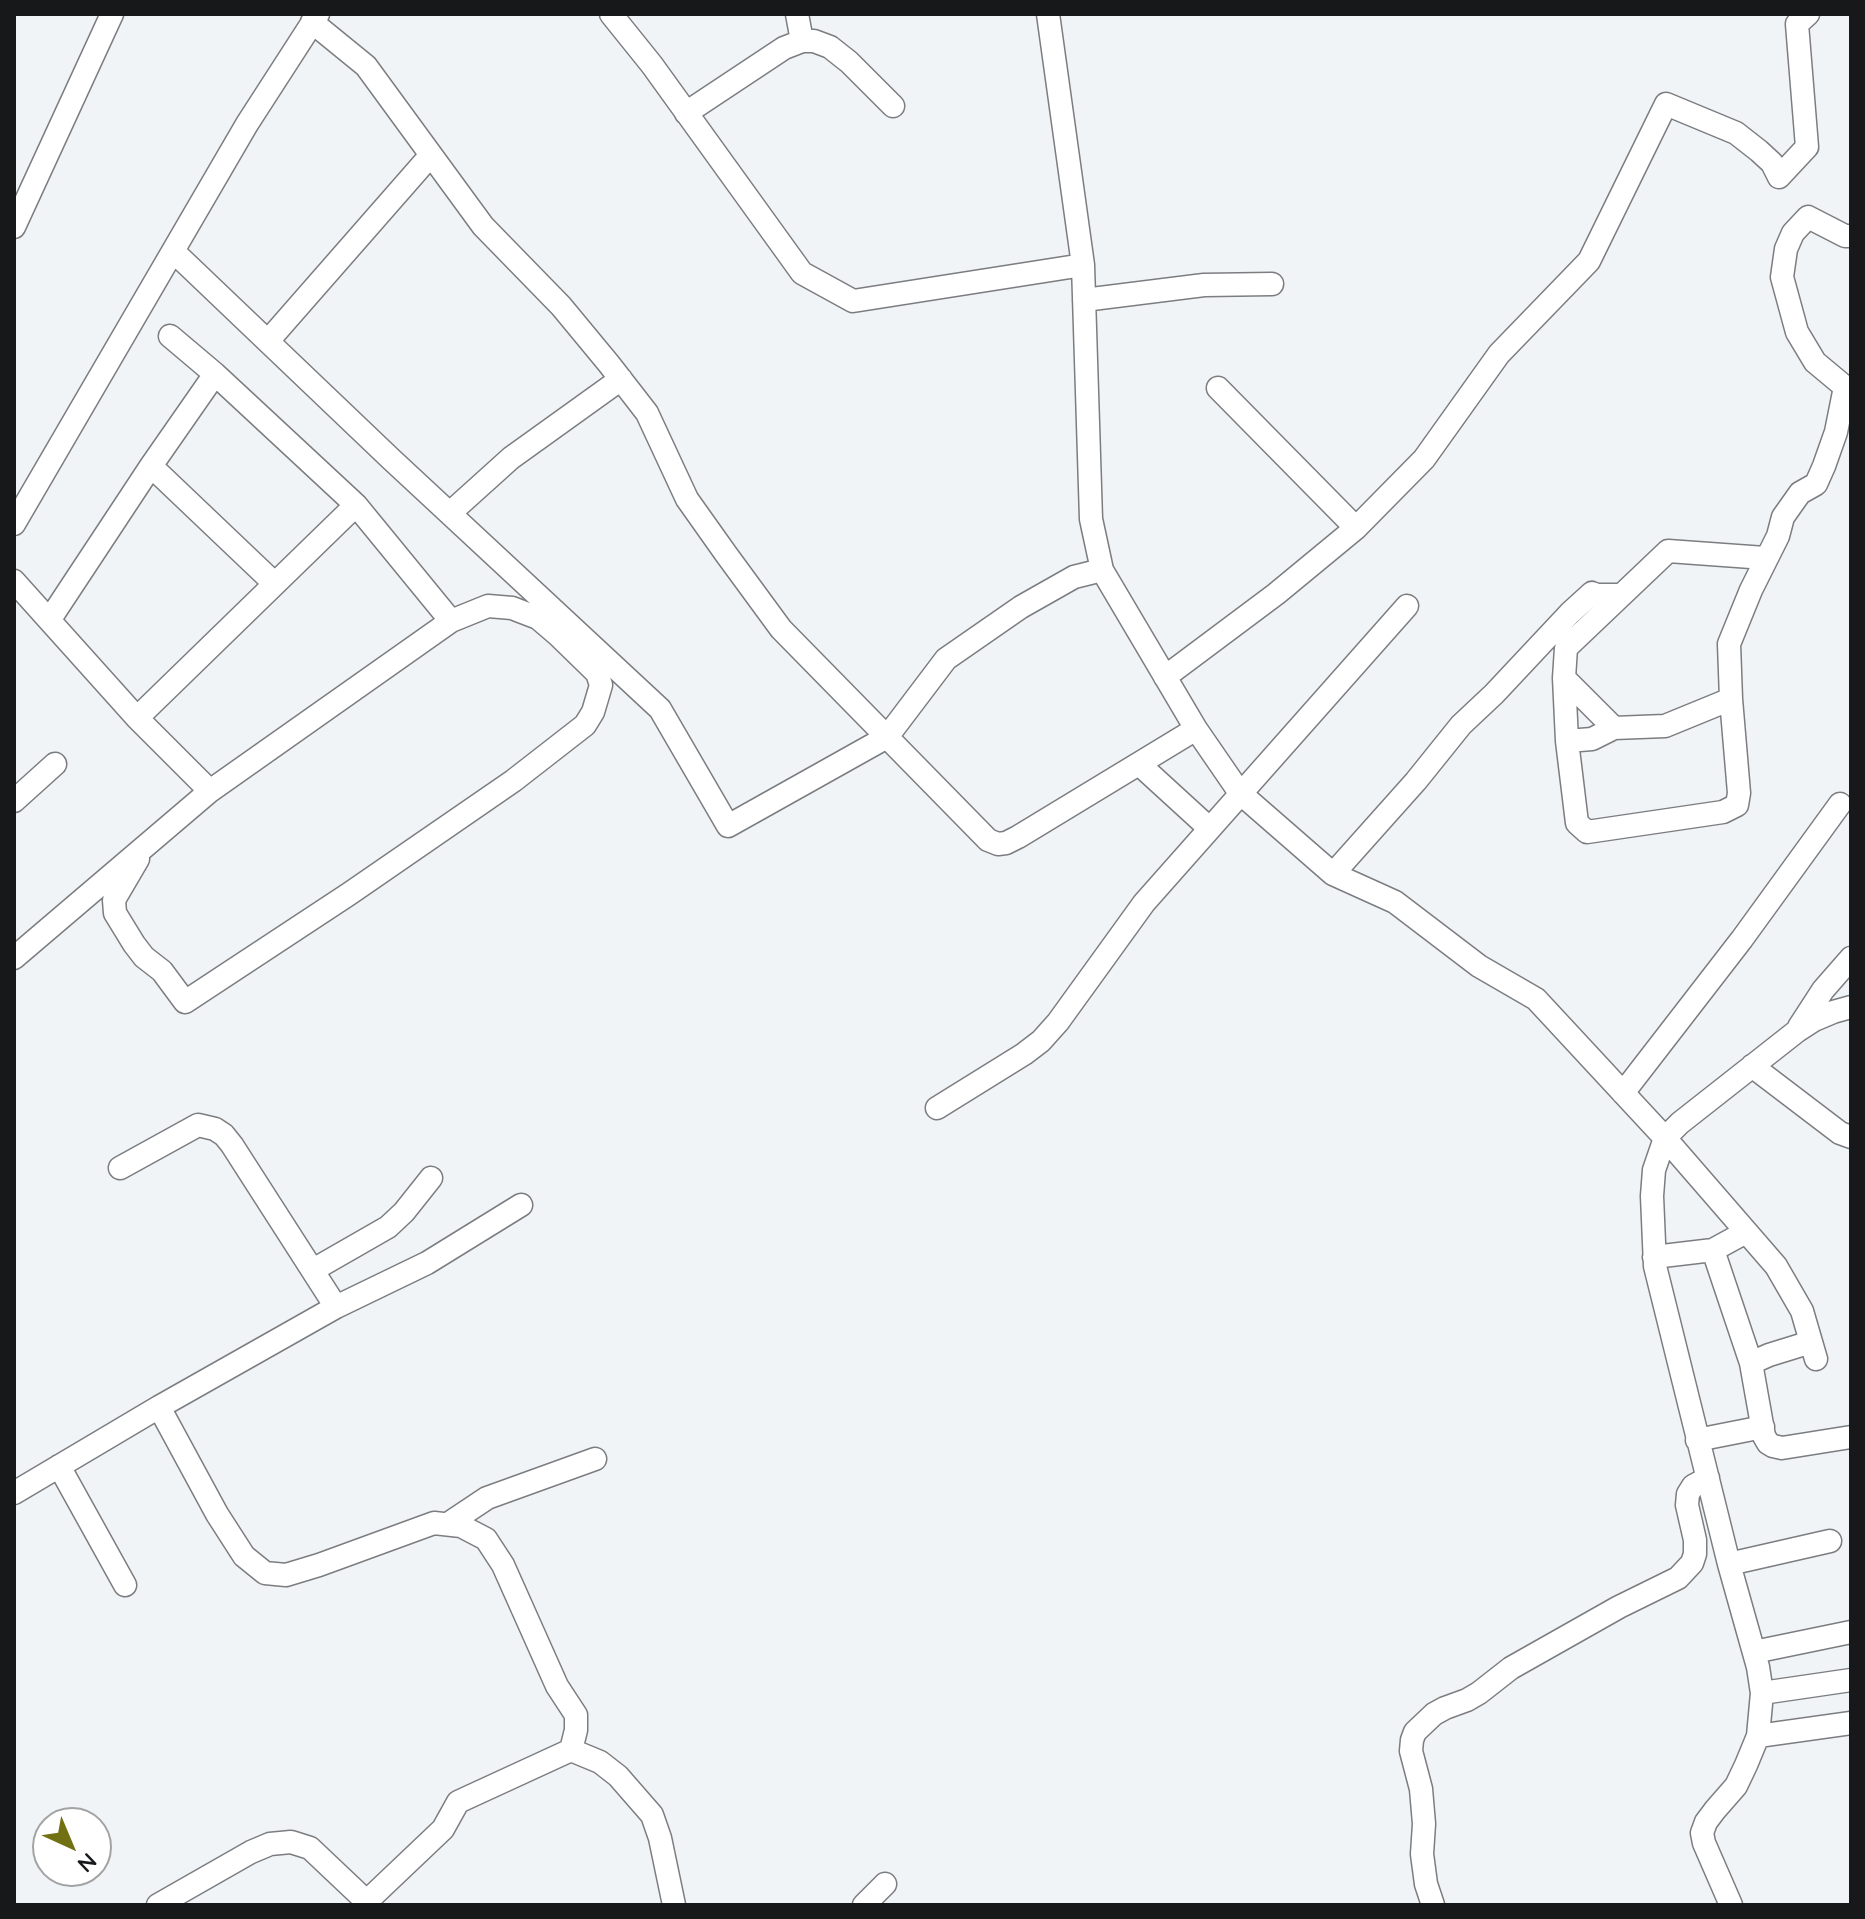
<!DOCTYPE html>
<html>
<head>
<meta charset="utf-8">
<style>
	body { margin:0 }
	#map { position:relative; width:1865px; height:1919px; overflow:hidden; background:#f1f4f7; font-family:Quicksand,sans-serif }
	canvas { display:block }
	.frame { position:absolute; inset:0; border:16px solid #171819; pointer-events:none }
	.north { position:absolute; left:32px; top:1807px; width:80px; height:80px; box-sizing:border-box; background:#fff; border:2px solid #a2a3a3; border-radius:50%; rotate:136deg; font-size:22px; font-weight:700; line-height:32px; text-align:center; color:#171819 }
	.north::after { content:''; display:block; margin:auto; width:28px; height:36px; background:#717013; clip-path:polygon(50% 0,100% 100%,50% 72%,0 100%) }
</style>
</head>
<body>
<div id="map">
<canvas width="1865" height="1919"></canvas>
<div class="frame"></div>
<div class="north">N</div>
</div>
<script>
const ctx = document.querySelector('canvas').getContext('2d');
ctx.lineJoin = 'round';
function toPath(rows) {
  const path = new Path2D();
  for (const r of rows) {
    path.moveTo(r[0], r[1]);
    for (let i = 2; i < r.length; i += 2) path.lineTo(r[i], r[i + 1]);
  }
  return path;
}
function trace(path, color, width, dash) {
  ctx.strokeStyle = color;
  ctx.lineWidth = width;
  ctx.lineCap = dash ? 'butt' : 'round';
  ctx.setLineDash(dash || []);
  ctx.stroke(path);
}
const minor = toPath([
	[611,14,652,65,802,273,853,301,1083,265,1091,519,1102,570,1074,577,1021,607,946,659,887,737,988,840,998,844,1006,843,1018,837,1196,729],
	[797,14,802,41],
	[1048,14,1083,265],
	[686,113,784,48,802,41,814,41,830,47,849,62,893,106],
	[14,227,112,14],
	[173,251,391,459,660,709,728,826,887,737,781,629,726,554,687,499,647,413,609,364,561,306,483,226,366,66,312,22],
	[1084,300,1204,285,1272,284],
	[268,341,430,156],
	[1218,388,1356,528],
	[151,466,275,584],
	[450,513,511,458,621,379],
	[14,524,247,124,318,14],
	[1102,570,1196,729,1240,793,1333,874,1395,902,1479,966,1536,999,1665,1138,1776,1266,1802,1311,1816,1359],
	[14,581,137,718,210,791],
	[50,619,151,466,215,374],
	[1165,677,1276,594,1356,528,1424,459,1499,354,1589,261,1666,104,1736,133,1759,151,1772,163,1779,177,1807,147,1797,24,1808,14],
	[1564,678,1614,728],
	[1731,699,1739,793,1737,805,1723,812,1587,832,1577,823,1567,741,1592,739,1614,728,1665,726,1731,699,1729,644,1751,590,1778,536,1783,517,1800,493,1816,484,1824,466,1836,432,1845,387,1815,362,1797,332,1782,277,1786,249,1793,233,1808,217,1845,236,1851,236],
	[137,718,356,505],
	[1567,741,1564,678,1566,648,1668,551,1765,558],
	[1139,764,1209,828],
	[14,801,55,764],
	[138,859,114,900,115,913,134,944,144,957,162,971,185,1002,349,894,513,781,585,725,593,712,601,685,597,673,558,635,538,618,512,608,488,606,451,621],
	[1333,874,1416,781,1461,725,1494,694,1570,613,1592,593,1597,595,1621,595],
	[14,958,210,791,451,621,356,505,215,374,170,336],
	[1799,1027,1823,990,1851,958],
	[1752,1066,1840,1133,1851,1137],
	[1623,1093,1742,939,1840,804],
	[937,1108,1024,1054,1041,1041,1058,1022,1144,903,1407,606],
	[120,1168,198,1125,215,1129,224,1135,232,1145,336,1307],
	[1713,1250,1751,1363,1764,1436,1768,1443,1773,1446,1782,1448,1851,1437],
	[1654,1257,1713,1250,1746,1232],
	[313,1270,388,1227,404,1212,431,1178],
	[1751,1363,1769,1355,1811,1342],
	[159,1407,336,1307,427,1263,521,1205],
	[1697,1440,1763,1427],
	[59,1466,125,1585],
	[14,1493,159,1407,217,1514,244,1556,265,1573,286,1575,319,1565,434,1523,461,1526,486,1539,503,1565,557,1686,576,1715,576,1730,571,1750,458,1802,443,1829,363,1905],
	[448,1524,487,1498,595,1459],
	[1729,1564,1830,1541],
	[1754,1652,1851,1632],
	[1762,1693,1851,1680],
	[1758,1736,1851,1723],
	[571,1750,600,1762,618,1776,652,1815,660,1838,674,1905],
	[158,1905,251,1852,270,1844,291,1842,310,1848,366,1901],
	[864,1905,885,1884],
	[1433,1905,1426,1884,1422,1854,1424,1824,1421,1789,1411,1751,1412,1740,1415,1732,1434,1714,1445,1708,1467,1700,1479,1693,1511,1668,1619,1607,1678,1578,1692,1563,1695,1554,1695,1540,1687,1505,1688,1494,1693,1486,1708,1478],
	[1731,1905,1704,1843,1702,1833,1706,1822,1715,1810,1736,1786,1746,1765,1758,1736,1762,1693,1758,1667,1729,1564,1655,1266,1652,1196,1654,1170,1665,1138,1680,1123,1797,1031,1814,1020,1833,1012,1851,1007]
]);
trace(minor, '#7b7d80', 25);
trace(minor, '#fff', 22);
</script>
</body>
</html>
